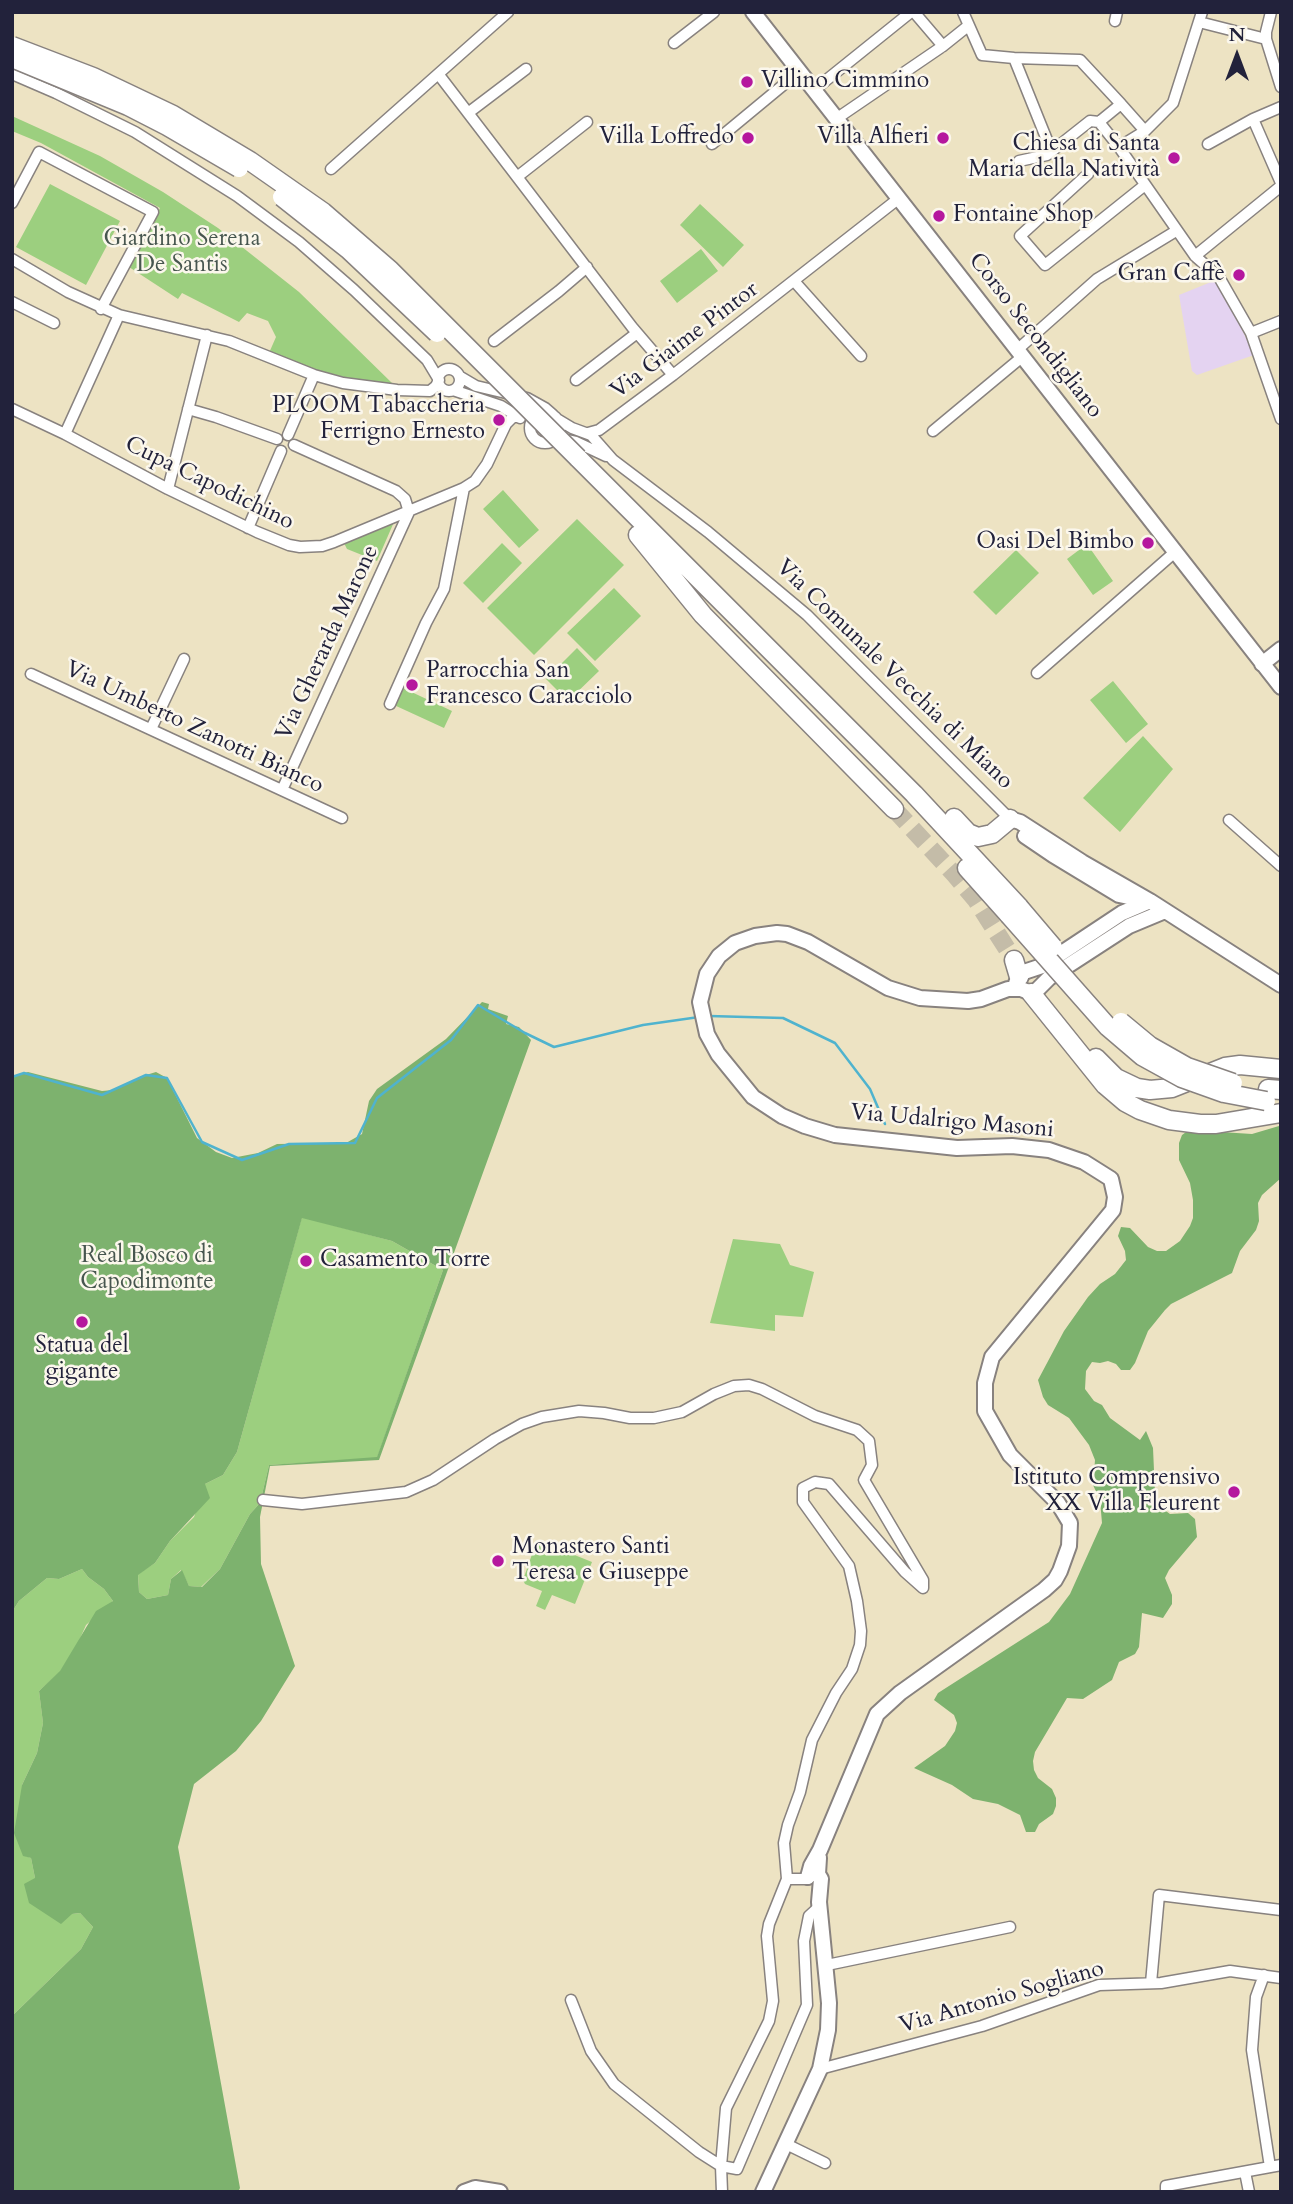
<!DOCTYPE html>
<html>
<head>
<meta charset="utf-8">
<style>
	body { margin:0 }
	#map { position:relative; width:1293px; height:2204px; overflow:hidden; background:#ede3c3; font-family:Cardo,serif }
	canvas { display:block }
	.frame { position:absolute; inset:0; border:14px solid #22223b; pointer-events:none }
	.north { position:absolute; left:1202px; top:21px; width:70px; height:70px; -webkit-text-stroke:5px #fbf7ec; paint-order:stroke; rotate:0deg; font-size:19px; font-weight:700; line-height:28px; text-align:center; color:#22223b }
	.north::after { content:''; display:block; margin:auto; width:24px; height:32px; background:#22223b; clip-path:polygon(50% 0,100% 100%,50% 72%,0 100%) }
</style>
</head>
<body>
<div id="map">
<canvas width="1293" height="2204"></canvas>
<div class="frame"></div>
<div class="north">N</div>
</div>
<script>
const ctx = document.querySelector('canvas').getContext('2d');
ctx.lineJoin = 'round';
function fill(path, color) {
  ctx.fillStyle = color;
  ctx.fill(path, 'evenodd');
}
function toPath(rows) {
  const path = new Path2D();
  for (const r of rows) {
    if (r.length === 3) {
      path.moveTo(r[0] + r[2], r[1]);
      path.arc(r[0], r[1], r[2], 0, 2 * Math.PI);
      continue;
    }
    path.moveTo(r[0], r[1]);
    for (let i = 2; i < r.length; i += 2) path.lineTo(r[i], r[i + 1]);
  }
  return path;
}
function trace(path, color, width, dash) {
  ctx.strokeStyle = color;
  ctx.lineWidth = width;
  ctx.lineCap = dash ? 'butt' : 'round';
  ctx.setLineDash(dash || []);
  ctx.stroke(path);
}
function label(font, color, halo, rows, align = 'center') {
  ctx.font = font + ' Cardo,serif';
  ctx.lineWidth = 5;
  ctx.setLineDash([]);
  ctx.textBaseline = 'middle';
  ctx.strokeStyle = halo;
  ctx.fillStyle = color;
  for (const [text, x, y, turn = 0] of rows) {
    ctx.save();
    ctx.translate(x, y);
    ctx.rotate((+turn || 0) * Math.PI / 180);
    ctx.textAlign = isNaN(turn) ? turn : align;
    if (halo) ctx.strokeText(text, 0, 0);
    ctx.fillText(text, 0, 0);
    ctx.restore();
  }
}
fill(toPath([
	[1216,280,1226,296,1254,355,1197,375,1192,371,1179,295]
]), '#e4d3f1');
fill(toPath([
	[12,116,100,156,163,192,218,228,299,292,393,384,358,380,314,370,269,353,276,337,268,321,247,313,239,322,182,293,178,299,129,267,160,208,41,143,12,131],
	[50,184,120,221,86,285,16,247],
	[700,204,744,245,723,267,680,225],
	[701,249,718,271,677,303,660,281],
	[503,490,539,530,519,548,483,509],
	[577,519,624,565,534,655,487,608],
	[394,522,377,561,347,549,344,543],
	[502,543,522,563,483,603,463,583],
	[1087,544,1113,581,1093,595,1067,559],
	[1016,550,1039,573,996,615,973,592],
	[614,588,641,616,595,661,567,633],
	[577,648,599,671,568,701,546,679],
	[1113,681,1148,724,1126,743,1090,700],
	[403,688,452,711,444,728,394,705],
	[1143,736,1173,769,1120,832,1083,798],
	[302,1217,392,1241,443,1270,377,1458,269,1465,260,1503,250,1514,220,1569,201,1587,189,1586,181,1570,171,1579,168,1595,147,1599,139,1592,138,1574,155,1563,170,1541,194,1517,205,1484,223,1475,237,1452],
	[733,1239,780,1244,790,1265,814,1272,803,1317,775,1315,775,1331,710,1323],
	[537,1540,592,1562,575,1604,552,1595,545,1610,536,1606,542,1591,525,1584,523,1580],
	[82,1569,88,1577,104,1589,113,1601,86,1625,78,1643,60,1672,39,1691,43,1723,37,1753,22,1785,23,1855,31,1858,35,1878,72,1914,80,1913,93,1927,81,1949,12,2016,12,1612,19,1601,47,1578,59,1579]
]), '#9ccf7f');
fill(toPath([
	[482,1002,489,1004,488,1009,508,1016,506,1024,519,1027,531,1040,379,1460,270,1466,260,1517,261,1564,295,1666,261,1721,236,1751,194,1784,178,1847,240,2188,238,2192,12,2192,12,2016,81,1949,93,1927,80,1913,72,1914,61,1924,29,1903,24,1884,35,1878,31,1858,23,1856,14,1833,22,1785,37,1753,43,1723,39,1691,60,1671,96,1611,113,1601,104,1589,88,1577,82,1569,59,1579,47,1578,19,1601,12,1612,12,1077,28,1072,102,1091,113,1090,146,1075,156,1072,167,1078,197,1138,216,1152,232,1158,258,1153,277,1144,346,1143,362,1134,369,1101,377,1089,446,1039],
	[302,1218,392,1241,443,1270,377,1457,269,1465,260,1503,250,1514,220,1569,202,1587,189,1586,182,1570,171,1579,168,1595,147,1599,139,1592,138,1575,155,1563,170,1541,210,1498,205,1484,223,1475,237,1452],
	[1279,1126,1281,1127,1281,1178,1262,1195,1258,1203,1259,1221,1256,1230,1240,1251,1232,1273,1171,1304,1165,1310,1148,1331,1135,1363,1130,1370,1121,1370,1116,1364,1108,1361,1100,1363,1092,1362,1086,1371,1085,1389,1094,1401,1102,1405,1110,1418,1140,1440,1146,1431,1153,1448,1155,1493,1158,1502,1163,1509,1170,1514,1188,1513,1195,1519,1197,1537,1169,1570,1165,1578,1172,1595,1172,1604,1163,1618,1142,1613,1139,1647,1135,1654,1119,1662,1112,1680,1083,1699,1067,1698,1035,1752,1033,1761,1034,1770,1038,1778,1052,1789,1056,1798,1056,1806,1053,1814,1039,1824,1035,1832,1026,1832,1020,1815,998,1804,973,1799,952,1785,914,1768,945,1746,955,1731,957,1723,954,1715,934,1700,938,1693,1049,1622,1070,1594,1102,1523,1100,1500,1093,1485,1095,1460,1089,1445,1069,1418,1048,1405,1043,1397,1038,1380,1064,1331,1088,1297,1100,1284,1115,1274,1126,1260,1125,1251,1118,1236,1121,1227,1130,1228,1148,1247,1157,1251,1166,1251,1180,1241,1190,1226,1193,1218,1193,1200,1190,1183,1179,1160,1179,1143,1182,1135,1189,1130,1252,1134]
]), '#7db26e');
trace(toPath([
	[709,1016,783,1018,835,1043,870,1089,885,1124],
	[12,1077,24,1073,102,1095,146,1075,167,1078,202,1142,242,1160,289,1144,355,1143,377,1098,451,1040,478,1005,525,1033,554,1047,643,1025,699,1017]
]), '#4fb3ce', 2.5);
trace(toPath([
	[894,809,955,875,976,900,1014,960]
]), '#c4bca8', 18, [18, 9]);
const street = toPath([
	[914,12,943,46],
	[963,12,982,55,1014,58,1080,60,1121,104,1145,131,1119,147,1099,122,1121,104],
	[1271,12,1266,32,1266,39,1281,87],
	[1115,21,1117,12],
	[1199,22,1266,39],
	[674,43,714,12],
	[1014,58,1051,150],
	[12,74,56,93,135,132,237,196,299,242,354,290,427,360,439,380],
	[439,75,632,327,673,375],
	[814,90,911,12],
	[468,113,526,69],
	[836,119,943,46,968,26],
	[1253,119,1281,183],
	[1145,131,1173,103,1202,12],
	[712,144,799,72],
	[1208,144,1253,119,1281,107],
	[1119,147,1195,256,1219,277,1251,333,1281,419],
	[1019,161,1047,155,1090,121,1099,122],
	[331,169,508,12],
	[1088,174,1020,236,1045,265,1145,185],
	[517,177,587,122],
	[12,203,39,152,153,212,101,309],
	[1195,256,1281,186],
	[12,259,68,292,119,315,229,341,314,375,343,383,397,390,430,391,436,386,439,380],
	[794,281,861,356],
	[12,302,54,323],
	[1251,333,1281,321],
	[494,341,559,291,587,267],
	[1017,350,1097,279,1176,231],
	[449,380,11],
	[459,376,476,386,527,398,545,408,553,415],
	[576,380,637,333],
	[453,390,501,406,520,418],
	[12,409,65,434,168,489,257,532,289,545,300,547,322,546,334,542,464,488,475,481,487,464,506,424,513,417,518,417],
	[188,409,216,417,277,439],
	[545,428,15],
	[557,419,572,428,591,435,613,460,708,532,807,615,1010,819],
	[933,431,1022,357],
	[588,433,599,430,673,375,898,199],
	[65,434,119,315],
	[288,435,314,375],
	[562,439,576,442,606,456],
	[294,445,396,491,405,499,409,512],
	[168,489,207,335],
	[248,528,281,451],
	[1037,673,1175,552],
	[31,674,342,818],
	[390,704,426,623,444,589,464,488],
	[151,729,184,659],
	[282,790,409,512],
	[1229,820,1281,866],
	[263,1500,302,1504,406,1492,433,1480,495,1439,522,1424,542,1417,579,1411,604,1413,630,1418,654,1418,682,1412,714,1394,734,1386,749,1385,762,1389,815,1416,857,1430,869,1441,872,1465,864,1480,923,1580,923,1588,905,1572,829,1484,815,1482,803,1488,803,1502,849,1566,857,1601,861,1631,860,1645,852,1669,836,1693,812,1740,800,1792,788,1825,784,1843,787,1879,769,1924,767,1936,773,2001,769,2021,726,2108,721,2166,722,2192],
	[787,1879,808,1879],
	[827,1965,1010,1927],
	[1264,1975,1256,1997,1252,2050,1270,2167],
	[1151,1983,1159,1895,1281,1910],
	[571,2000,591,2051,614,2084,699,2152,721,2166,737,2169,807,2005,804,1941,809,1916,820,1906],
	[820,2069,982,2026,1099,1985,1161,1983,1230,1971,1281,1978],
	[786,2144,825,2163],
	[1245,2172,1249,2192],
	[1166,2192,1166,2186,1281,2165]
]);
const secondary = toPath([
	[753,12,1281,687],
	[1262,664,1281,649],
	[1010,819,1020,822,1082,862,1150,901,1281,985],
	[1025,836,1053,855,1119,895,1138,899],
	[1016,983,1024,972,1042,966,1122,913,1150,901],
	[808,1877,811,1866,820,1850,877,1714,900,1693,1044,1590,1055,1580,1060,1571,1069,1546,1070,1523,1058,1503,1010,1455,985,1411,985,1383,992,1357,1113,1210,1115,1197,1111,1179,1084,1162,1049,1150,1012,1146,957,1148,835,1135,805,1126,782,1116,753,1097,718,1054,707,1034,700,1002,707,974,719,956,735,943,755,936,777,933,787,934,808,942,888,988,920,998,968,1001,981,999,1008,989,1021,989,1031,993,1036,991,1049,978,1129,926,1165,911],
	[464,2192,475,2188,500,2192],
	[763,2192,820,2069,828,2030,829,2003,819,1902,821,1879,818,1874,819,1858]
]);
const highway = toPath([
	[578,458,914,794,1019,907],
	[638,535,703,615,894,809],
	[954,818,968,833,978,837,992,834,1010,819],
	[967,868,1009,915],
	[1014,960,1019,977],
	[1031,993,1105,1085,1125,1102,1140,1110,1169,1120,1200,1124,1216,1124,1281,1113],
	[1096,1058,1116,1078,1137,1088,1150,1090,1172,1088,1225,1067,1240,1065,1281,1069],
	[1268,1089,1281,1090]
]);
trace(street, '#88827f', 13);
trace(secondary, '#88827f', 18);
trace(highway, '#88827f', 21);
trace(street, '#fff', 10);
trace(secondary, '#fff', 14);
trace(highway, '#fff', 18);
const highwayBridge = toPath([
	[12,46,93,77,173,115,250,161,323,212,390,270,578,458],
	[12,58,128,106,167,126,239,168],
	[282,197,349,250,437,333],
	[1019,907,1053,947],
	[1009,915,1108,1027,1142,1056,1182,1078,1224,1093,1266,1101],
	[1121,1022,1150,1046,1187,1067,1233,1083]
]);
trace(highwayBridge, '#88827f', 21, []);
trace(highwayBridge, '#fff', 18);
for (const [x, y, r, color] of [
	[747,82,7,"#b5179e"],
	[748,138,7,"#b5179e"],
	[943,138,7,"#b5179e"],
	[1174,158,7,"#b5179e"],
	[939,216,7,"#b5179e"],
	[1239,275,7,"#b5179e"],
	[499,420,7,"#b5179e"],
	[1148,543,7,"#b5179e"],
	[412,685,7,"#b5179e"],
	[306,1261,7,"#b5179e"],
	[82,1322,7,"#b5179e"],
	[1234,1492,7,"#b5179e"],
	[498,1561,7,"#b5179e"]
]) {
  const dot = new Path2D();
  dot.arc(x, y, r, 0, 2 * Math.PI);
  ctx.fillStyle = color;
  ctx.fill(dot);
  trace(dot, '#fbf7ec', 2.5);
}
label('23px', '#22223b', '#fbf7ec', [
	["Villino Cimmino",761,82,"left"],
	["Villa Loffredo",734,138],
	["Villa Alfieri",929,138],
	["Chiesa di Santa",1160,145],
	["Maria della Natività",1160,171],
	["Fontaine Shop",953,216,"left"],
	["Gran Caffè",1225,275],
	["PLOOM Tabaccheria",485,407],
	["Ferrigno Ernesto",485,433],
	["Oasi Del Bimbo",1134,543],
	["Parrocchia San",426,672,"left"],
	["Francesco Caracciolo",426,698,"left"],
	["Casamento Torre",320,1261,"left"],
	["Statua del",82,1347,"center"],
	["gigante",82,1373,"center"],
	["Istituto Comprensivo",1220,1479],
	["XX Villa Fleurent",1220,1505],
	["Monastero Santi",512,1548,"left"],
	["Teresa e Giuseppe",512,1574,"left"]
], 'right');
label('23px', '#47564f', '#fbf7ec', [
	["Giardino Serena",182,240],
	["De Santis",182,266],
	["Real Bosco di",147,1257],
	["Capodimonte",147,1283]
]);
label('23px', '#22223b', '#fbf7ec', [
	["Corso Secondigliano",1035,336,52],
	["Via Giaime Pintor",685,341,-37],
	["Cupa Capodichino",209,484,26],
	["Via Gherarda Marone",328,643,-65],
	["Via Comunale Vecchia di Miano",894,675,44],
	["Via Umberto Zanotti Bianco",194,728,25],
	["Via Udalrigo Masoni",952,1122,5],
	["Via Antonio Sogliano",1002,1998,-16]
]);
</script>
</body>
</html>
